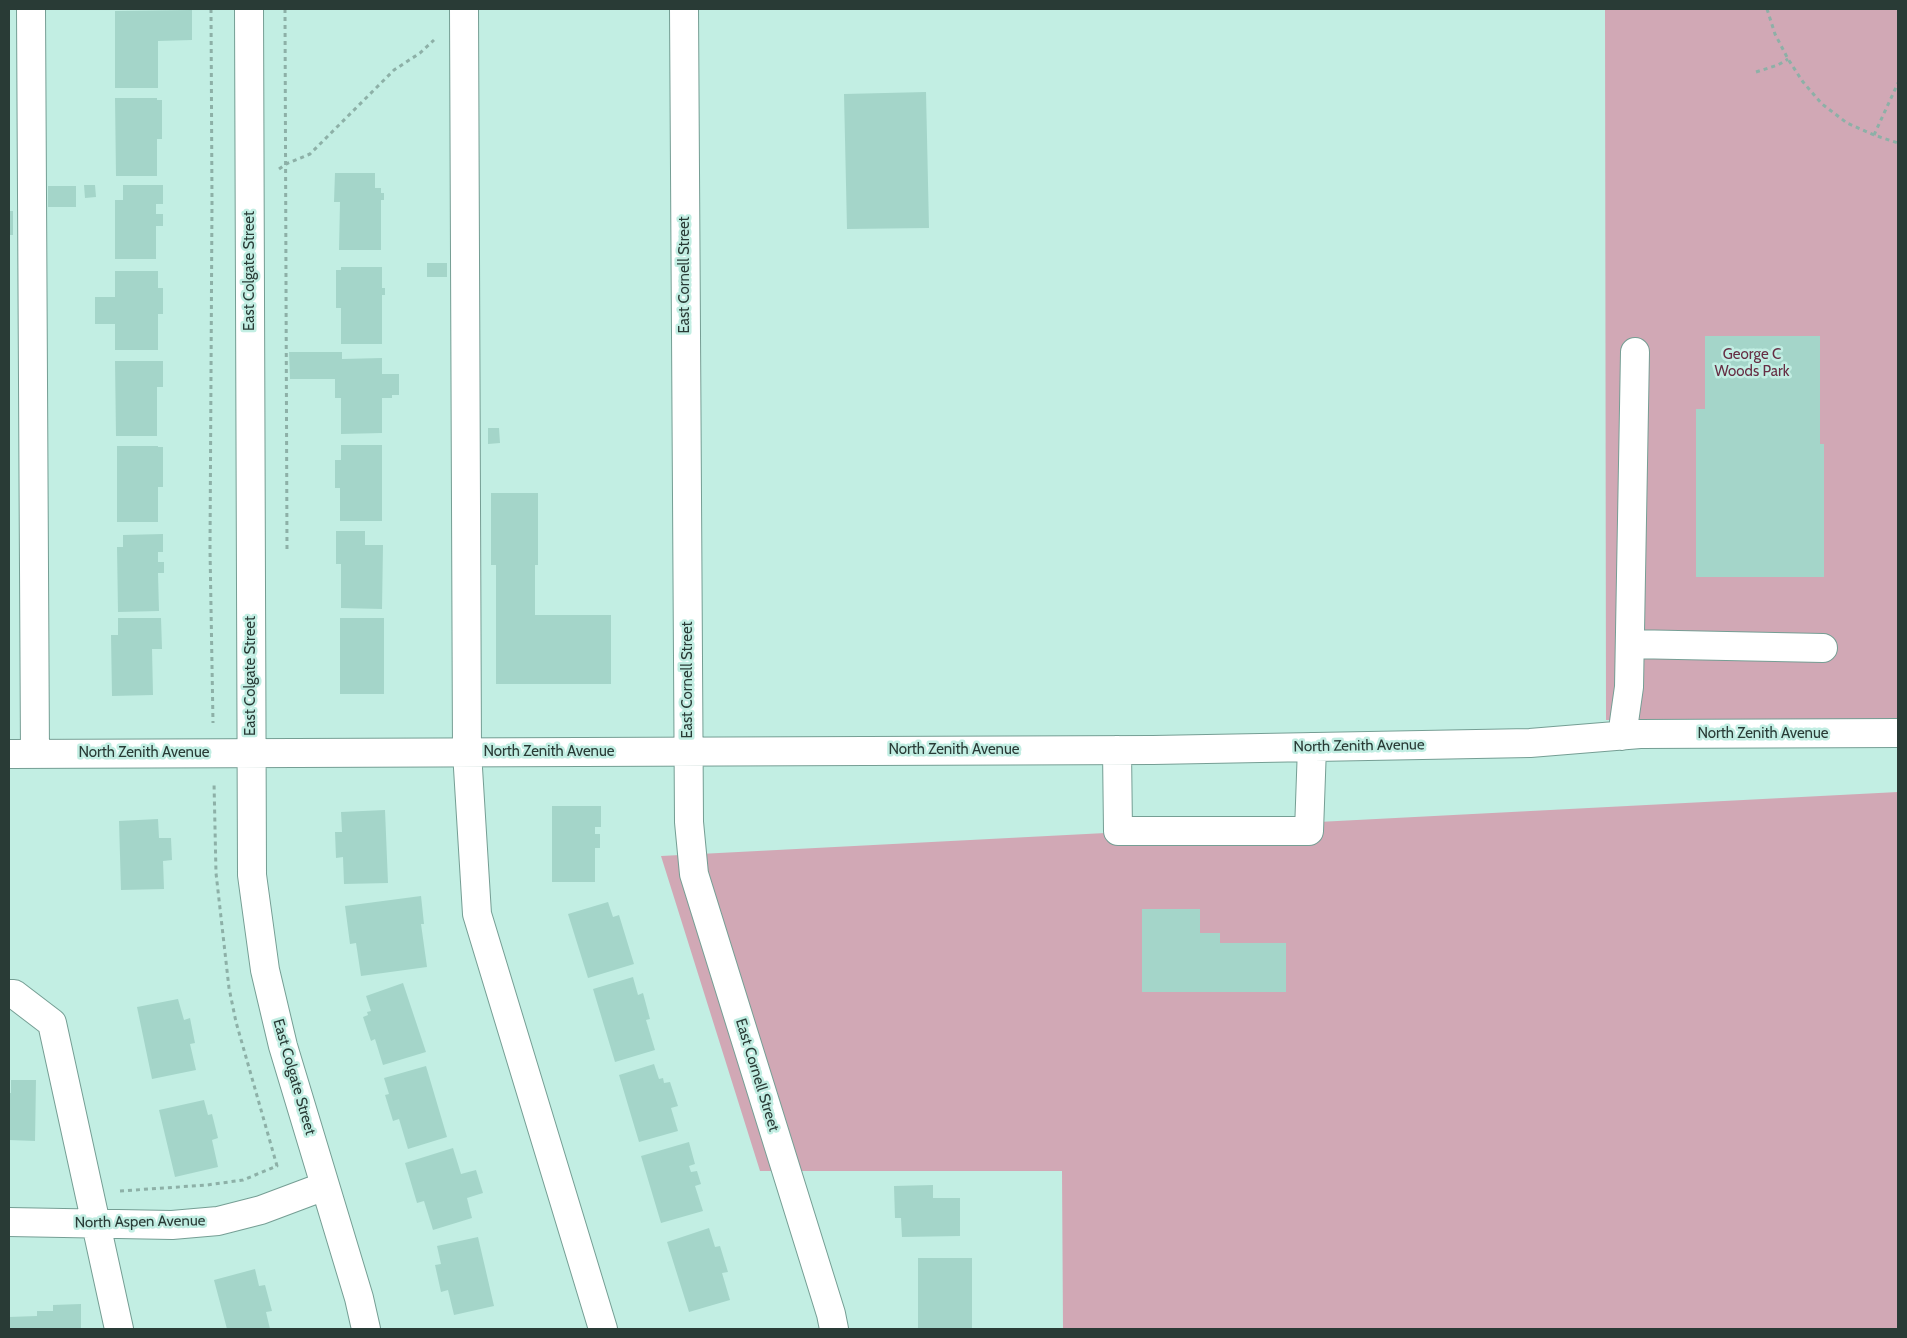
<!DOCTYPE html>
<html>
<head>
<meta charset="utf-8">
<style>
	body { margin:0 }
	#map { position:relative; width:1907px; height:1338px; overflow:hidden; background:#c2eee3; font-family:Cabin,sans-serif }
	canvas { display:block }
	.frame { position:absolute; inset:0; border:10px solid #293b36; pointer-events:none }
</style>
</head>
<body>
<div id="map">
<canvas width="1907" height="1338"></canvas>
<div class="frame"></div>
</div>
<script>
const ctx = document.querySelector('canvas').getContext('2d');
ctx.lineJoin = 'round';
function fill(path, color) {
  ctx.fillStyle = color;
  ctx.fill(path, 'evenodd');
}
function toPath(rows) {
  const path = new Path2D();
  for (const r of rows) {
    path.moveTo(r[0], r[1]);
    for (let i = 2; i < r.length; i += 2) path.lineTo(r[i], r[i + 1]);
  }
  return path;
}
function trace(path, color, width, dash) {
  ctx.strokeStyle = color;
  ctx.lineWidth = width;
  ctx.lineCap = dash ? 'butt' : 'round';
  ctx.setLineDash(dash || []);
  ctx.stroke(path);
}
function label(font, color, halo, rows, align = 'center') {
  ctx.font = font + ' Cabin,sans-serif';
  ctx.lineWidth = 5;
  ctx.setLineDash([]);
  ctx.textBaseline = 'middle';
  ctx.strokeStyle = halo;
  ctx.fillStyle = color;
  for (const [text, x, y, turn = 0] of rows) {
    ctx.save();
    ctx.translate(x, y);
    ctx.rotate((+turn || 0) * Math.PI / 180);
    ctx.textAlign = isNaN(turn) ? turn : align;
    if (halo) ctx.strokeText(text, 0, 0);
    ctx.fillText(text, 0, 0);
    ctx.restore();
  }
}
fill(toPath([
	[1605,9,1898,9,1898,719,1606,720],
	[1898,792,1898,1329,1063,1329,1062,1171,760,1171,661,856]
]), '#d1a8b5');
fill(toPath([
	[192,10,192,40,158,41,158,88,115,88,115,11],
	[926,92,929,228,847,229,844,94],
	[115,98,157,98,157,100,162,100,162,139,157,139,157,176,116,176],
	[335,173,375,173,375,188,381,188,381,193,384,193,384,200,381,200,381,250,339,250,340,202,334,202],
	[84,185,95,185,96,197,85,198],
	[123,185,163,185,163,204,156,204,156,214,163,214,163,226,156,226,156,259,115,259,115,200,123,200],
	[48,186,76,186,76,207,48,207],
	[9,211,13,211,13,235,9,235],
	[427,263,447,263,447,277,427,277],
	[341,267,382,267,382,288,385,288,385,295,382,295,382,344,341,344,341,308,336,308,336,270,341,270],
	[115,271,158,271,158,288,163,288,163,314,158,314,158,350,115,350,115,324,95,324,95,297,115,297],
	[1705,336,1820,336,1820,444,1824,444,1824,577,1696,577,1696,409,1705,409],
	[289,352,342,352,342,359,382,358,382,374,399,374,399,395,392,395,392,398,382,398,382,433,341,434,341,398,335,398,335,379,290,379],
	[115,361,163,361,163,387,157,387,157,436,116,436],
	[488,428,499,428,500,443,488,444],
	[341,445,382,445,382,521,340,521,340,488,335,488,335,460,341,460],
	[117,446,158,446,158,447,163,447,163,487,158,487,158,522,117,522],
	[491,493,538,493,538,565,535,565,535,615,611,615,611,684,496,684,496,565,491,565],
	[336,531,365,531,365,545,383,545,382,609,341,608,341,564,336,564],
	[163,534,163,552,158,552,158,562,164,562,164,573,158,573,159,611,118,612,117,547,123,547,123,535],
	[118,618,161,618,162,649,152,649,153,695,112,696,111,635,118,635],
	[340,618,384,618,384,694,340,694],
	[552,806,601,806,601,827,595,827,595,834,600,834,600,848,595,848,595,882,552,882],
	[385,810,388,883,344,884,343,857,336,858,335,832,342,832,341,812],
	[158,819,159,838,171,838,172,860,163,861,164,889,121,890,119,821],
	[421,896,424,924,421,924,427,967,361,976,356,943,350,944,345,906],
	[608,902,613,917,619,915,634,964,588,978,568,914],
	[1142,909,1200,909,1200,933,1220,933,1220,943,1286,943,1286,992,1142,992],
	[633,977,638,995,643,993,650,1019,646,1020,655,1050,615,1062,593,989],
	[403,983,426,1052,383,1065,375,1039,371,1041,363,1017,368,1015,367,1012,371,1011,366,996],
	[178,999,184,1020,190,1018,195,1043,190,1044,196,1070,152,1079,137,1007],
	[654,1064,659,1079,663,1078,664,1083,670,1082,678,1106,671,1108,678,1131,639,1142,619,1075],
	[426,1066,447,1137,408,1149,399,1119,393,1121,385,1095,389,1094,384,1078],
	[11,1080,36,1080,35,1141,9,1140,9,1093,11,1093],
	[204,1100,208,1115,212,1114,218,1138,212,1140,218,1167,175,1177,159,1110],
	[689,1142,695,1164,689,1166,691,1172,697,1171,701,1184,695,1186,703,1211,661,1223,641,1156],
	[453,1148,461,1174,476,1170,483,1193,467,1198,472,1218,433,1230,424,1201,417,1203,405,1163],
	[933,1185,933,1198,960,1198,960,1236,902,1237,901,1218,895,1218,894,1186],
	[709,1228,715,1247,720,1246,728,1272,722,1273,730,1300,689,1312,667,1242],
	[478,1237,494,1306,454,1315,448,1290,441,1292,435,1265,441,1264,437,1246],
	[918,1258,972,1258,972,1329,918,1329],
	[255,1269,259,1286,265,1285,272,1311,266,1312,270,1329,227,1329,214,1280],
	[81,1304,81,1329,9,1329,9,1317,37,1316,37,1311,53,1311,53,1305]
]), '#a4d5c9');
const minor = toPath([
	[31,9,35,754],
	[249,9,252,875,265,970,283,1046,359,1298,366,1329],
	[464,9,467,752,477,914,603,1329],
	[684,9,689,822,694,874,831,1314,834,1329],
	[1630,644,1823,648],
	[1622,736,1629,687,1635,352],
	[1117,750,1118,831,1309,831,1312,747],
	[9,754,1153,750,1530,743,1640,734,1898,733],
	[9,994,14,994,52,1023,119,1329],
	[9,1222,172,1225,218,1221,261,1210,325,1186]
]);
trace(minor, '#759e94', 30);
trace(toPath([
	[211,9,212,202,210,549,213,723],
	[285,9,287,553],
	[1767,9,1775,34,1788,59,1803,82,1822,104,1847,123,1874,135,1898,143],
	[1756,72,1778,65,1788,59],
	[1874,135,1898,83],
	[279,169,286,164,310,154,394,70,420,53,434,40],
	[120,1191,207,1185,243,1180,277,1166,236,1022,229,988,216,873,214,782]
]), '#8db0a7', 3, [4, 4]);
trace(minor, '#fff', 28);
label('15px', '#293b36', '#c2eee3', [
	["East Colgate Street",250,271,-90],
	["East Cornell Street",685,275,-90],
	["East Colgate Street",251,676,-90],
	["East Cornell Street",688,680,-90],
	["North Zenith Avenue",1763,734],
	["North Zenith Avenue",1359,746,-1],
	["North Zenith Avenue",954,750],
	["North Zenith Avenue",549,752],
	["North Zenith Avenue",144,753],
	["East Cornell Street",757,1075,73],
	["East Colgate Street",294,1077,74],
	["North Aspen Avenue",140,1222,-1]
]);
label('15px', '#662e44', '#c2eee3', [
	["George C",1752,355],
	["Woods Park",1752,372]
]);
</script>
</body>
</html>
